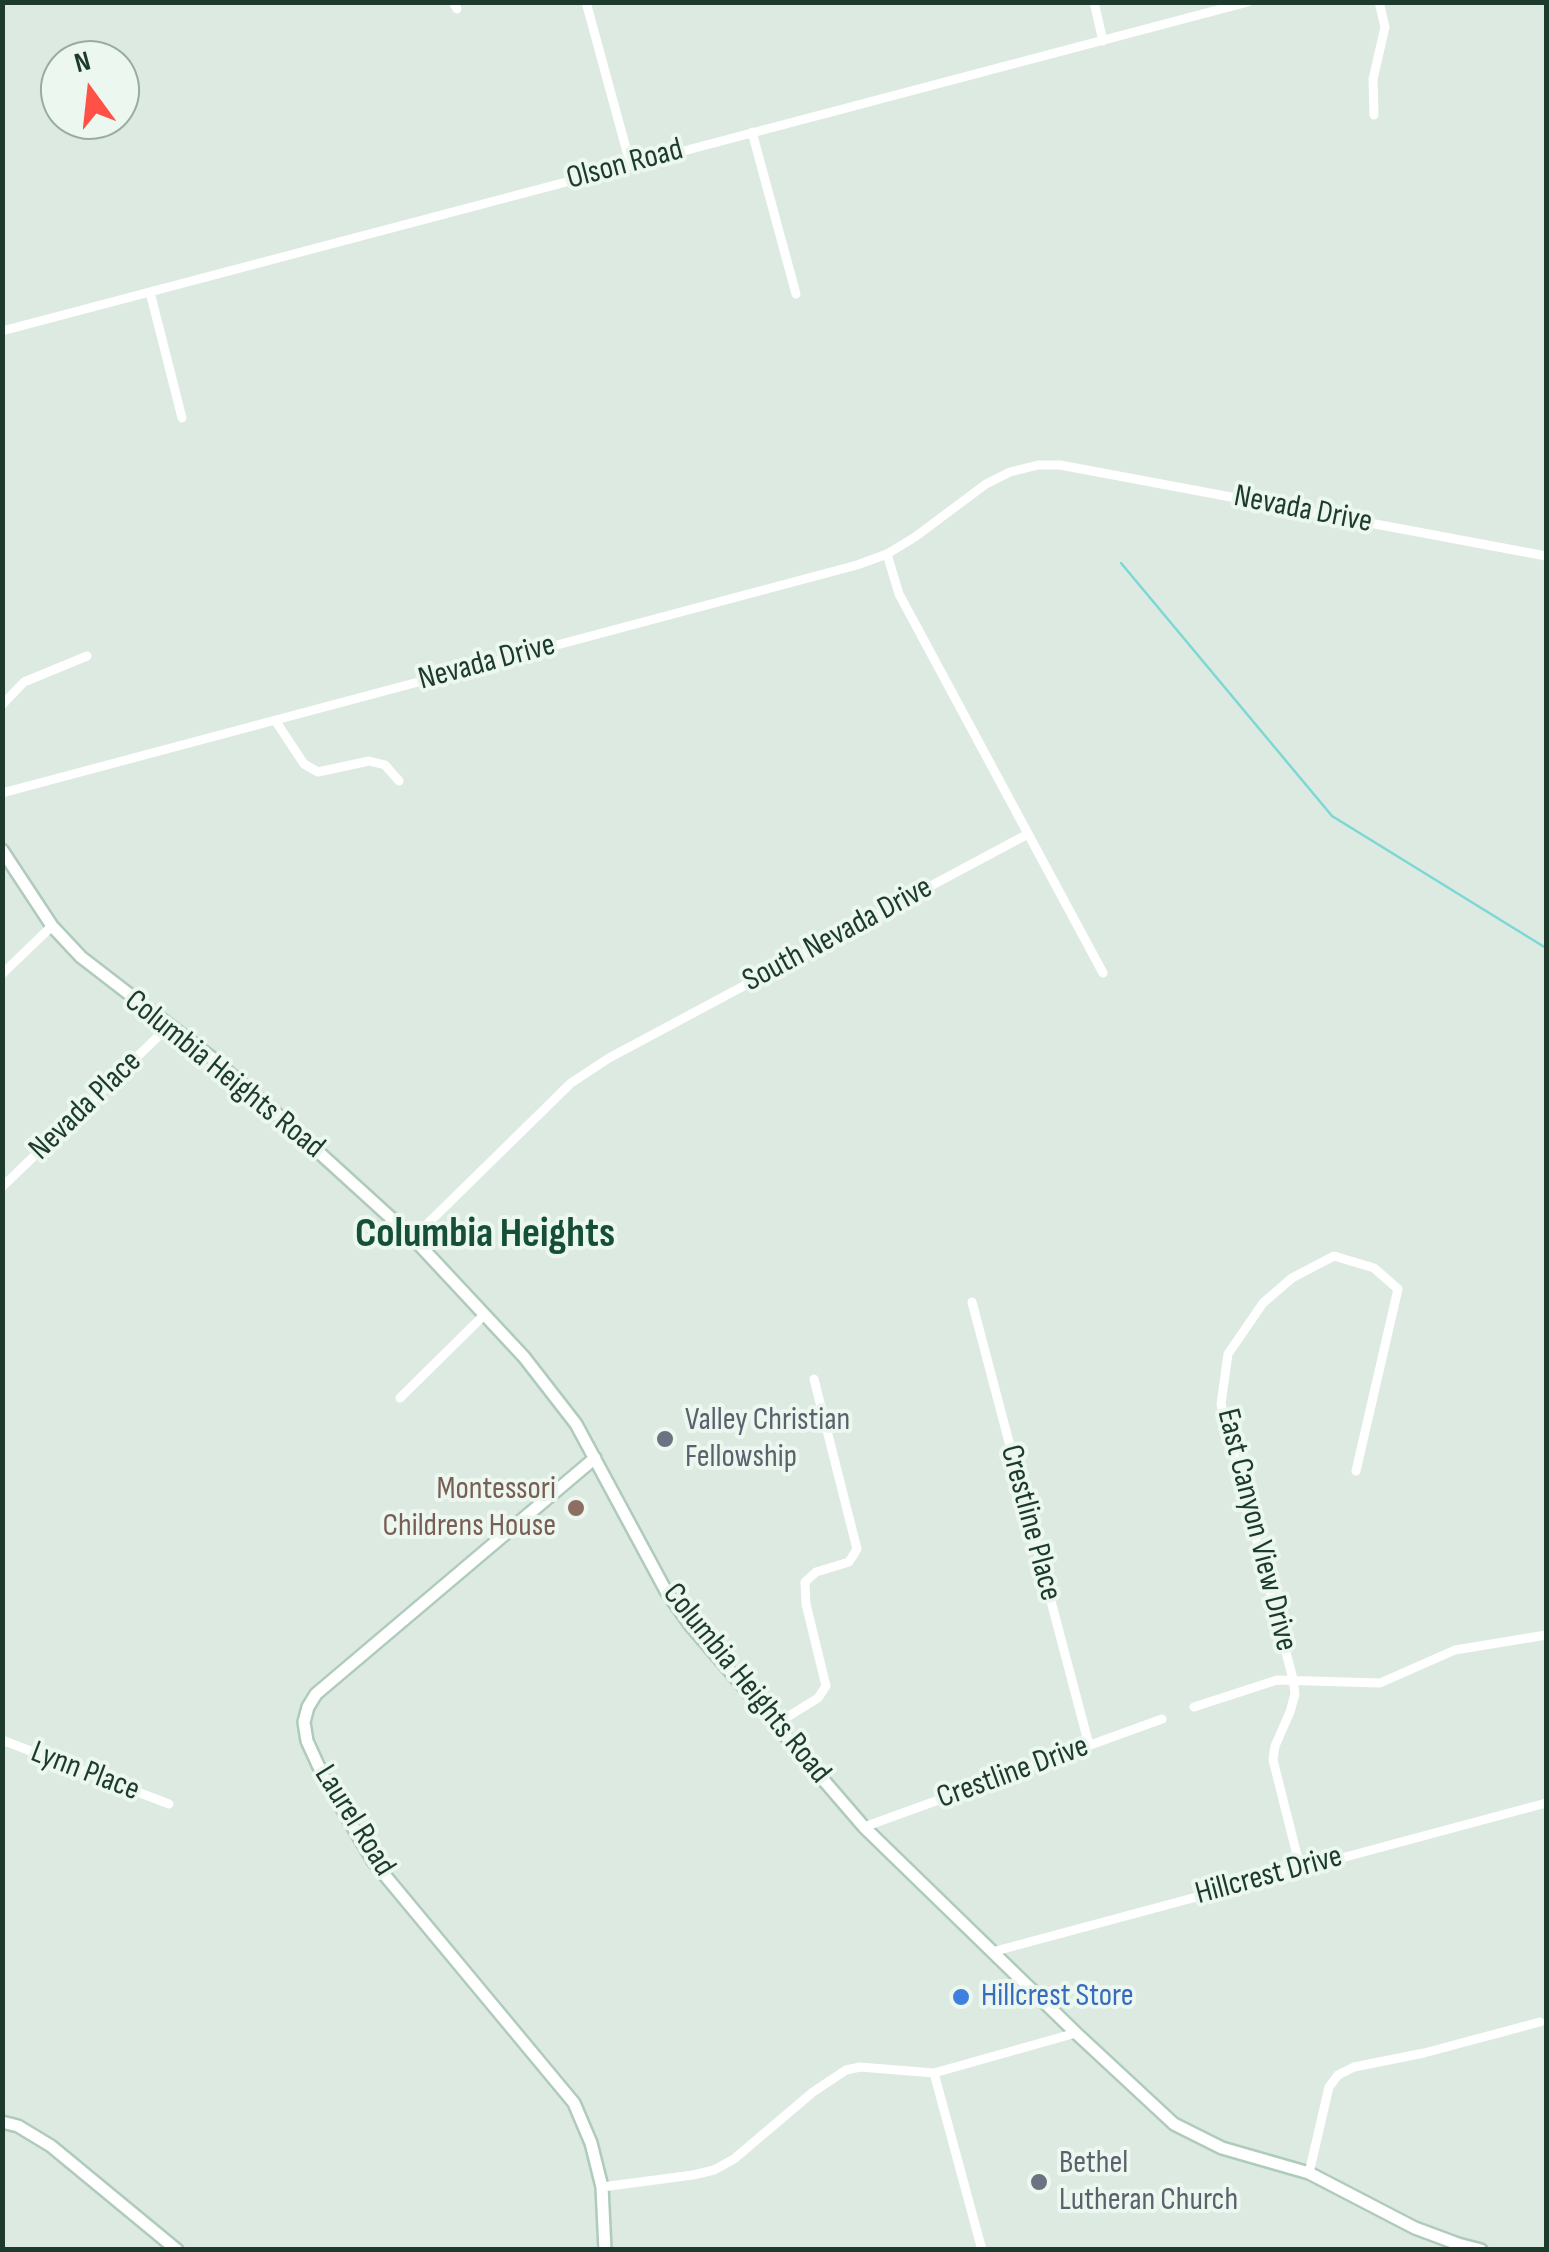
<!DOCTYPE html>
<html>
<head>
<meta charset="utf-8">
<style>
	body { margin:0 }
	#map { position:relative; width:1549px; height:2252px; overflow:hidden; background:#dceae1; font-family:"Sofia Sans Condensed",sans-serif }
	canvas { display:block }
	.frame { position:absolute; inset:0; border:5px solid #1c3b2d; pointer-events:none }
	.north { position:absolute; left:40px; top:40px; width:100px; height:100px; box-sizing:border-box; background:#ecf7f0; border:2px solid #99aca2; border-radius:50%; rotate:345deg; font-size:28px; font-weight:700; line-height:40px; text-align:center; color:#1c3b2d }
	.north::after { content:''; display:block; margin:auto; width:35px; height:45px; background:#ff5145; clip-path:polygon(50% 0,100% 100%,50% 72%,0 100%) }
</style>
</head>
<body>
<div id="map">
<canvas width="1549" height="2252"></canvas>
<div class="frame"></div>
<div class="north">N</div>
</div>
<script>
const ctx = document.querySelector('canvas').getContext('2d');
ctx.lineJoin = 'round';
function toPath(rows) {
  const path = new Path2D();
  for (const r of rows) {
    path.moveTo(r[0], r[1]);
    for (let i = 2; i < r.length; i += 2) path.lineTo(r[i], r[i + 1]);
  }
  return path;
}
function trace(path, color, width, dash) {
  ctx.strokeStyle = color;
  ctx.lineWidth = width;
  ctx.lineCap = dash ? 'butt' : 'round';
  ctx.setLineDash(dash || []);
  ctx.stroke(path);
}
function label(font, color, halo, rows, align = 'center') {
  ctx.font = font + ' "Sofia Sans Condensed",sans-serif';
  ctx.lineWidth = 8;
  ctx.setLineDash([]);
  ctx.textBaseline = 'middle';
  ctx.strokeStyle = halo;
  ctx.fillStyle = color;
  for (const [text, x, y, turn = 0] of rows) {
    ctx.save();
    ctx.translate(x, y);
    ctx.rotate((+turn || 0) * Math.PI / 180);
    ctx.textAlign = isNaN(turn) ? turn : align;
    if (halo) ctx.strokeText(text, 0, 0);
    ctx.fillText(text, 0, 0);
    ctx.restore();
  }
}
trace(toPath([
	[1121,563,1332,816,1546,948]
]), '#7cd7d5', 2.5);
const secondary = toPath([
	[2,850,52,926,81,957,212,1058,279,1116,413,1238,524,1357,576,1424,666,1591,691,1626,864,1827,1076,2033,1174,2124,1222,2148,1309,2173,1415,2228,1458,2244,1481,2250],
	[595,1458,316,1694,308,1707,304,1722,307,1741,324,1778,373,1861,574,2103,591,2143,602,2187,605,2250],
	[2,2122,18,2126,51,2146,177,2250]
]);
trace(secondary, '#aecbbb', 16);
trace(toPath([
	[453,2,457,9],
	[586,2,630,163],
	[1094,2,1103,41],
	[1374,115,1373,79,1385,27,1379,2],
	[752,132,796,294],
	[150,292,182,418],
	[2,331,1248,2],
	[887,554,899,594,1103,973],
	[2,705,24,682,87,656],
	[275,720,304,764,318,772,369,761,385,765,399,781],
	[2,793,857,565,887,554,915,537,986,484,1010,472,1038,465,1060,465,1546,556],
	[2,974,52,926],
	[2,1187,170,1025],
	[413,1238,571,1083,609,1058,1026,835],
	[972,1302,1089,1745],
	[400,1398,484,1315],
	[1194,1707,1277,1680,1380,1683,1455,1650,1546,1635],
	[776,1724,818,1698,826,1686,806,1604,805,1582,816,1572,849,1562,857,1549,814,1379],
	[2,1740,169,1804],
	[864,1827,1162,1719],
	[1300,1867,1273,1760,1275,1746,1290,1712,1295,1694,1293,1679,1221,1404,1228,1354,1263,1303,1292,1278,1334,1256,1374,1268,1398,1289,1356,1471],
	[992,1952,1546,1803],
	[934,2073,982,2250],
	[1309,2173,1329,2087,1338,2075,1354,2067,1424,2053,1540,2022],
	[602,2187,693,2175,714,2170,734,2159,813,2092,846,2070,860,2067,934,2073,1076,2033]
]), '#fff', 9);
trace(secondary, '#fff', 11);
for (const [x, y, r, color] of [
	[665,1439,10,"#6b7280"],
	[576,1508,10,"#8d6e63"],
	[961,1997,10,"#3f7fe0"],
	[1039,2182,10,"#6b7280"]
]) {
  const dot = new Path2D();
  dot.arc(x, y, r, 0, 2 * Math.PI);
  ctx.fillStyle = color;
  ctx.fill(dot);
  trace(dot, '#ecf7f0', 4);
}
label('32px', '#1c3b2d', '#ecf7f0', [
	["Olson Road",625,165,-15],
	["Nevada Drive",1303,510,11],
	["Nevada Drive",487,663,-15],
	["South Nevada Drive",838,935,-28],
	["Columbia Heights Road",224,1075,39],
	["Nevada Place",86,1106,-44],
	["Crestline Place",1030,1523,75],
	["East Canyon View Drive",1256,1530,76],
	["Columbia Heights Road",746,1684,51],
	["Lynn Place",85,1772,21],
	["Crestline Drive",1013,1773,-20],
	["Laurel Road",354,1821,58],
	["Hillcrest Drive",1269,1876,-15]
]);
label('32px', '#5b616d', '#ecf7f0', [
	["Valley Christian",685,1421],
	["Fellowship",685,1458],
	["Bethel",1059,2164],
	["Lutheran Church",1059,2201]
], 'left');
label('32px', '#785e54', '#ecf7f0', [
	["Montessori",556,1490],
	["Childrens House",556,1527]
], 'right');
label('32px', '#366cbe', '#ecf7f0', [
	["Hillcrest Store",981,1997]
], 'left');
label('bold 42px', '#164f37', '#ecf7f0', [
	["Columbia Heights",485,1235]
]);
</script>
</body>
</html>
